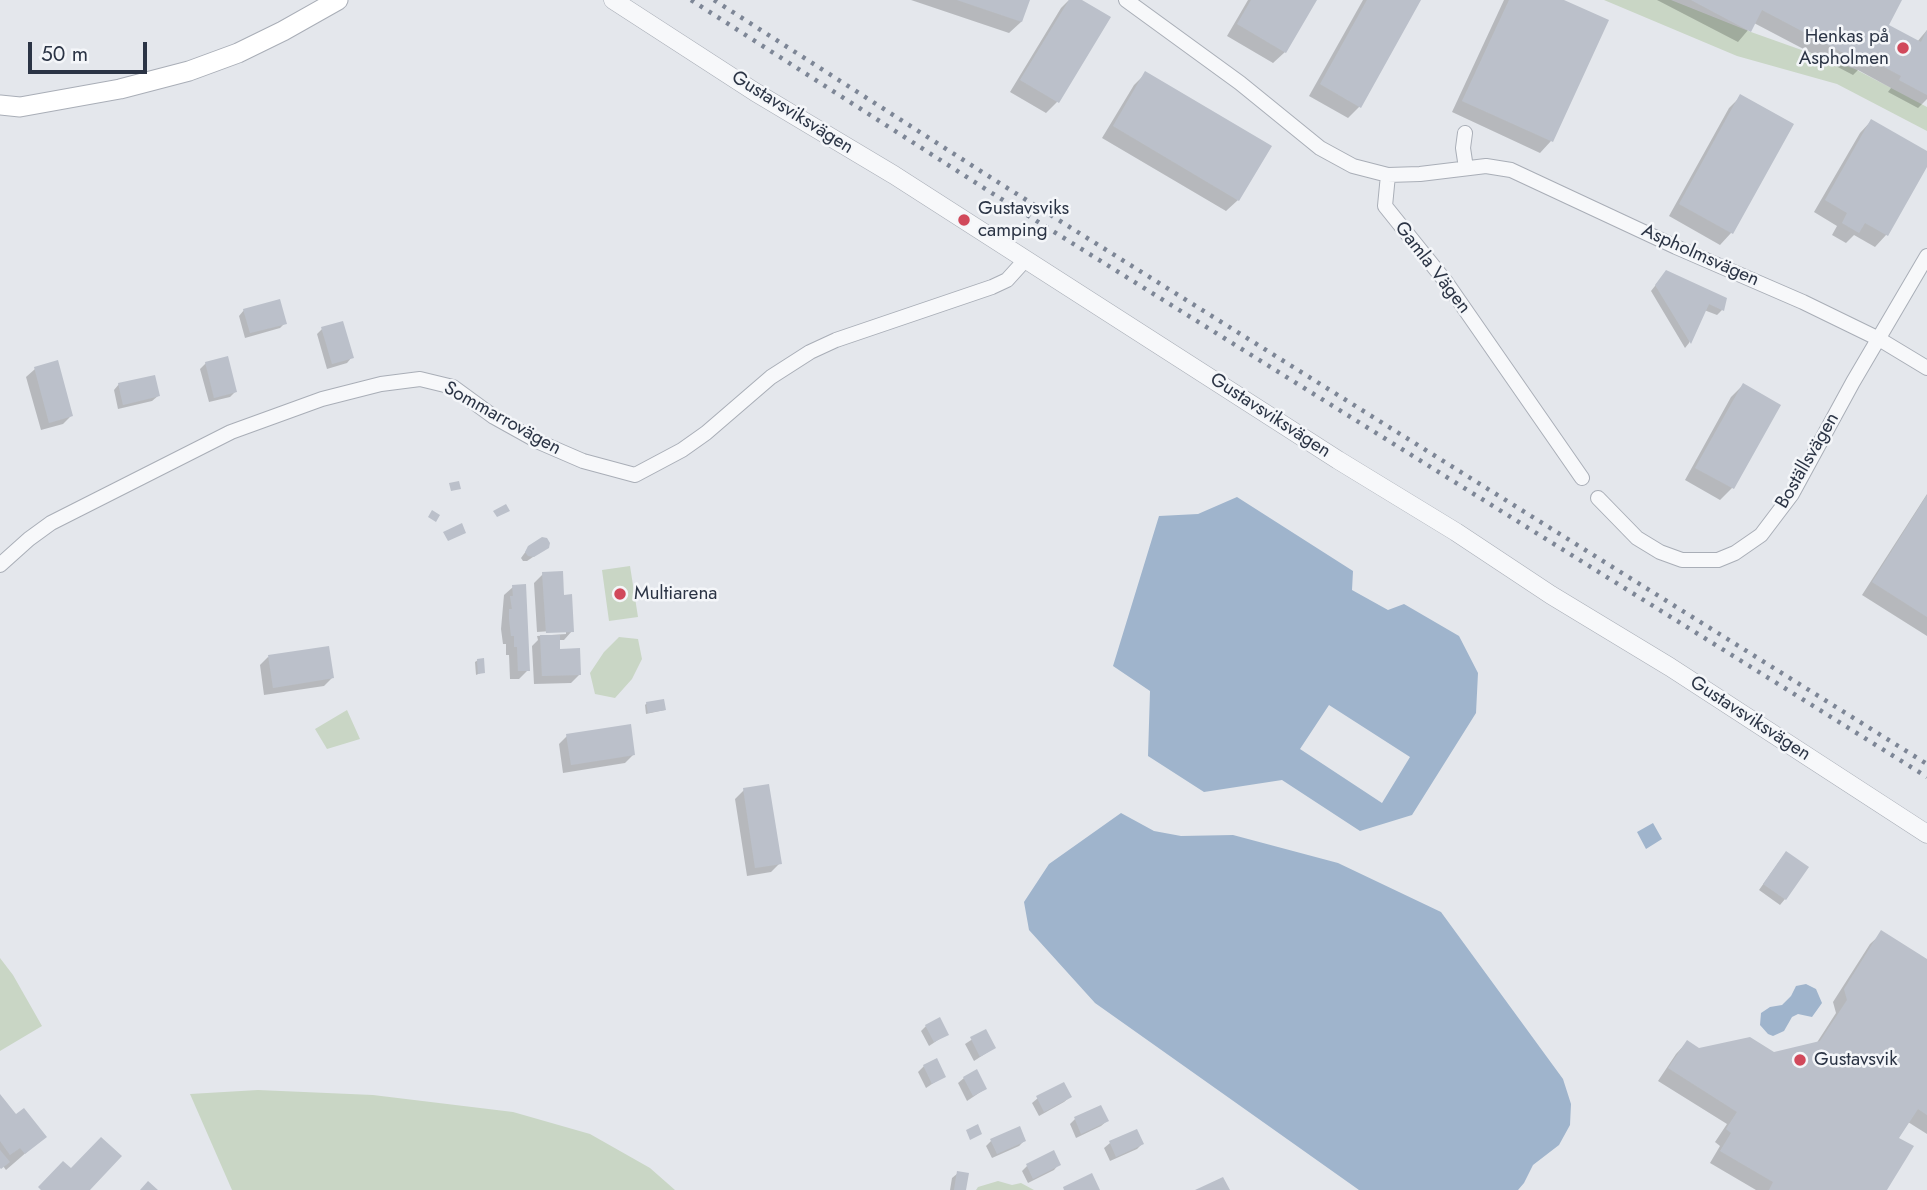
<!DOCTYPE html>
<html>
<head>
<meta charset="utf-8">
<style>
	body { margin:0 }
	#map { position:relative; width:1927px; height:1190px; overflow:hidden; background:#e4e7ec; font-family:Jost,sans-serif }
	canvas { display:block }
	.scale { position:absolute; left:28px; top:42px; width:119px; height:32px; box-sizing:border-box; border:4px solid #2b3445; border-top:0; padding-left:9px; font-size:21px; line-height:24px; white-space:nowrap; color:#2b3445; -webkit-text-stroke:5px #f4f6f9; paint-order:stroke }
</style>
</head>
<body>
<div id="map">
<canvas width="1927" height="1190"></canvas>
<div class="scale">50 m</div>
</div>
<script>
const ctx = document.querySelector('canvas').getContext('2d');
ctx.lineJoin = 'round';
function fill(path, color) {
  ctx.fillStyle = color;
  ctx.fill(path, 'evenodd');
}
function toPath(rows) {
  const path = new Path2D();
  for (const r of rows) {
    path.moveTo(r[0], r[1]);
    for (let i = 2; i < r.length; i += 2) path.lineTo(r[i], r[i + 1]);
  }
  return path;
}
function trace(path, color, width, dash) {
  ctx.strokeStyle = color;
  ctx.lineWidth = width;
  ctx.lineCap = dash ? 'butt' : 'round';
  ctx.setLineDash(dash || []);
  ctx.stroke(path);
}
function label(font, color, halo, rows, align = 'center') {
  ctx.font = font + ' Jost,sans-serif';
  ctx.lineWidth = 5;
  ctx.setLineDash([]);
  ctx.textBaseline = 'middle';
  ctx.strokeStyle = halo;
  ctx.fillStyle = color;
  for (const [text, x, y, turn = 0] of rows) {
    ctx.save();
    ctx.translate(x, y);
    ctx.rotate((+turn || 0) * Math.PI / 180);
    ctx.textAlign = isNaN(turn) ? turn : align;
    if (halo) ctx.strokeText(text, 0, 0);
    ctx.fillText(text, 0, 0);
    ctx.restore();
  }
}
fill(toPath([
	[1604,0,1671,0,1751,32,1855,69,1927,107,1927,131,1837,84,1737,56],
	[630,566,638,617,609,621,602,570],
	[619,637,638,639,642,659,632,679,615,698,595,694,590,673,604,652],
	[347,710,360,739,327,749,315,729],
	[0,958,13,975,42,1026,0,1051],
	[258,1090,373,1095,513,1112,590,1134,650,1168,675,1190,232,1190,190,1094],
	[998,1181,1012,1185,1021,1183,1034,1190,976,1190,978,1187]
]), '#c9d6c5');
fill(toPath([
	[1237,497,1353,571,1352,590,1388,610,1404,604,1459,636,1478,673,1476,713,1412,815,1360,831,1282,780,1204,792,1148,756,1150,691,1113,666,1159,516,1198,514],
	[1329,705,1410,757,1382,803,1300,749],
	[1121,813,1154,831,1181,836,1233,835,1338,863,1441,912,1563,1079,1571,1104,1570,1125,1559,1145,1533,1165,1524,1183,1518,1190,1359,1190,1095,1003,1029,930,1024,902,1049,864],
	[1653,823,1662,839,1646,849,1637,832],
	[1806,984,1816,989,1822,1003,1812,1017,1798,1014,1792,1017,1784,1031,1773,1036,1768,1034,1760,1025,1761,1013,1770,1007,1782,1005,1791,996,1796,986]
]), '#9fb4cc');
fill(toPath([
	[911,0,1028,0,1021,22,1009,33],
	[1069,0,1079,0,1057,102,1046,113,1010,92,1061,8],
	[1248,0,1315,0,1285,52,1273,63,1227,36],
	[1363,0,1419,0,1360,106,1348,118,1309,96],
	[1504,0,1560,0,1551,141,1540,153,1452,112],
	[1657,0,1900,0,1887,26,1917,42,1927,30,1927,99,1918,108,1888,92,1891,88,1858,70,1853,75,1754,23,1738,42],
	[1145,74,1238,200,1226,211,1102,138,1134,85],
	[1741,96,1731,233,1720,245,1669,216,1729,108],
	[1871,121,1927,153,1927,164,1886,235,1875,247,1854,235,1846,243,1832,235,1837,226,1814,212,1860,133],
	[1666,272,1725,299,1722,310,1717,315,1704,310,1689,343,1685,348,1651,291],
	[244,310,285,323,280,328,245,338,239,316],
	[322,329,352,357,347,363,327,369,317,334],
	[206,363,235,392,230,397,209,402,200,369],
	[35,369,71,416,63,424,41,430,26,377],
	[119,384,158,396,152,401,118,409,114,390],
	[1743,385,1732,488,1720,500,1685,480,1731,397],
	[1927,494,1927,636,1862,595],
	[529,547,548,547,527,561,523,561,521,558],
	[543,574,563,596,572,631,564,640,558,640,559,651,580,674,571,683,534,684,532,646,538,640,537,636,566,634,566,630,537,632,534,583],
	[513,587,528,670,519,679,510,679,509,655,506,655,506,644,503,644,501,629,504,595],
	[268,657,332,678,324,686,264,695,260,665],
	[478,660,483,672,476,675,475,662],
	[647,703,665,710,646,714,645,705],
	[567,736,633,755,625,763,563,773,559,744],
	[744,790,780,863,771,872,747,876,735,799],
	[1781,859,1785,899,1780,905,1759,890],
	[1882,933,1927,961,1927,1134,1908,1122,1897,1138,1885,1190,1756,1190,1710,1163,1720,1146,1715,1142,1727,1124,1658,1081,1676,1054,1687,1042,1699,1050,1774,1054,1816,1044,1836,1013,1833,1002,1870,944],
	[926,1026,947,1034,929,1046,921,1031],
	[985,1031,994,1048,974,1061,965,1044],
	[924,1066,944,1076,926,1088,918,1072],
	[964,1078,985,1089,967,1101,958,1083],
	[0,1097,15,1117,44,1137,6,1170,3,1166,0,1168],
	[1070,1097,1064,1102,1039,1116,1032,1103,1038,1098],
	[1075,1119,1107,1121,1101,1126,1076,1138,1070,1124],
	[991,1141,1024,1141,1019,1146,992,1158,986,1146],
	[1110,1143,1142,1144,1137,1149,1110,1161,1104,1148],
	[1059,1164,1054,1170,1028,1183,1022,1171,1027,1166],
	[958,1173,964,1190,950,1190,952,1178]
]), '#0003');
fill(toPath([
	[957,0,1030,0,1022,22],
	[1069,0,1082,0,1111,17,1059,103,1020,80],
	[1251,0,1317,0,1286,53,1237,24],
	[1367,0,1421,0,1361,108,1320,84],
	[1509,0,1564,0,1609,20,1553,142,1462,101],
	[1691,0,1902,0,1889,25,1921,42,1927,30,1927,95,1899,80,1901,76,1869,59,1866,65,1762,10,1751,32],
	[1145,71,1272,146,1239,201,1113,126],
	[1740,94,1794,124,1733,234,1679,204],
	[1871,119,1927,151,1927,167,1888,236,1865,223,1859,233,1842,223,1847,213,1825,200],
	[1666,270,1727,298,1724,311,1709,304,1691,344,1655,285],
	[280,299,287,324,250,333,243,309],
	[343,321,354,358,332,364,321,327],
	[228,356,237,392,214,398,205,362],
	[58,360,73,416,49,423,34,367],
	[155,375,160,396,123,405,118,383],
	[1743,383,1781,405,1734,489,1695,468],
	[459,481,461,489,451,491,449,483],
	[1927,495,1927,617,1872,582],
	[506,504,510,511,497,517,493,511],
	[432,510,440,515,436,522,428,517],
	[462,523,466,533,448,541,443,532],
	[542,537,547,538,550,543,549,548,534,557,528,556,525,552,528,546],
	[563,571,564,595,572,594,574,632,546,633,542,572],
	[526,584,530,671,518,671,517,647,514,647,514,636,511,636,509,619,509,609,512,609,510,596,513,596,512,585],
	[540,635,560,635,560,649,580,648,581,675,542,676],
	[329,646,334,678,273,688,268,655],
	[484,658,485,673,478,674,477,659],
	[664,699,666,710,648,713,646,702],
	[631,724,635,755,571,765,566,734],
	[769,784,782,864,755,868,743,788],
	[1786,851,1809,867,1786,900,1763,884],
	[1881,930,1927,959,1927,1115,1918,1109,1899,1138,1914,1146,1887,1190,1769,1190,1773,1182,1720,1151,1731,1133,1726,1129,1737,1112,1668,1068,1687,1040,1699,1048,1750,1037,1774,1052,1820,1041,1847,1000,1844,989],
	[940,1017,949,1035,934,1042,925,1025],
	[986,1029,996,1048,980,1057,970,1037],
	[937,1058,946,1077,932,1084,923,1065],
	[977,1069,987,1089,973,1096,963,1077],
	[1064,1082,1072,1097,1044,1112,1036,1096],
	[0,1094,16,1114,24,1108,47,1137,25,1154,20,1148,10,1155,0,1141],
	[1101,1105,1109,1121,1081,1134,1074,1117],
	[978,1124,982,1134,970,1140,966,1130],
	[1020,1126,1026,1141,997,1154,990,1139],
	[1137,1129,1144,1144,1116,1157,1109,1141],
	[101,1137,122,1156,90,1190,41,1190,38,1187,63,1161,71,1168],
	[0,1150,10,1162,1,1169,0,1168],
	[1054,1150,1061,1165,1033,1179,1026,1164],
	[957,1171,969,1173,966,1190,954,1190],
	[1092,1173,1100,1190,1064,1190,1063,1187],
	[1223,1177,1230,1190,1195,1190],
	[148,1181,158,1190,140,1190]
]), '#bbc0ca');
const minor = toPath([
	[1126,0,1240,83,1320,148,1353,166,1388,175,1420,174,1486,166,1511,170,1676,247,1803,302,1879,339,1927,368],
	[1465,133,1463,148,1466,168],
	[1388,175,1385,206,1446,282,1582,478],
	[1598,498,1637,538,1660,552,1682,560,1718,560,1735,553,1761,535,1792,494,1853,382,1927,256],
	[0,565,29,539,51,523,231,432,322,399,381,384,420,379,453,387,494,417,539,442,583,461,635,475,682,450,706,433,771,377,810,352,836,340,992,287,1007,280,1026,259]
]);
const tertiary = toPath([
	[613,0,755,92,894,175,1338,460,1456,532,1551,595,1670,667,1927,834]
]);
const secondary = toPath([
	[0,105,20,107,120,89,189,71,238,53,283,31,338,0]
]);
trace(minor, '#a9aeb7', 16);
trace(tertiary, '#a9aeb7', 19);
trace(secondary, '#a9aeb7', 21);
trace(minor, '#f7f8fa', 14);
trace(tertiary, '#f7f8fa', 18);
trace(secondary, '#fff', 19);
trace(toPath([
	[691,0,987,190,1927,777],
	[714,0,993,179,1927,764]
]), '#7d8696', 4.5, [3.5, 7]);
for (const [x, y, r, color] of [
	[1903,48,7,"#d1495b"],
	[964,220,7,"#d1495b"],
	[620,594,7,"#d1495b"],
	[1800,1060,7,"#d1495b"]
]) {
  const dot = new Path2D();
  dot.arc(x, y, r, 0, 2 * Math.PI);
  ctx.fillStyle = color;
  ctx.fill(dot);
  trace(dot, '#f4f6f9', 2.5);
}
label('19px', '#2b3445', '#f4f6f9', [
	["Henkas på",1889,37,"right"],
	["Aspholmen",1889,59,"right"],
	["Gustavsviks",978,209],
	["camping",978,231],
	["Multiarena",634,594],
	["Gustavsvik",1814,1060]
], 'left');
label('19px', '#2b3445', '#f4f6f9', [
	["Gustavsviksvägen",792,113,32],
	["Aspholmsvägen",1700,256,24],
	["Gamla Vägen",1432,268,52],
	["Gustavsviksvägen",1270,416,33],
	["Sommarrovägen",502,419,29],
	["Boställsvägen",1808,461,-60],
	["Gustavsviksvägen",1750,719,33]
]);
</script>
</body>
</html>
